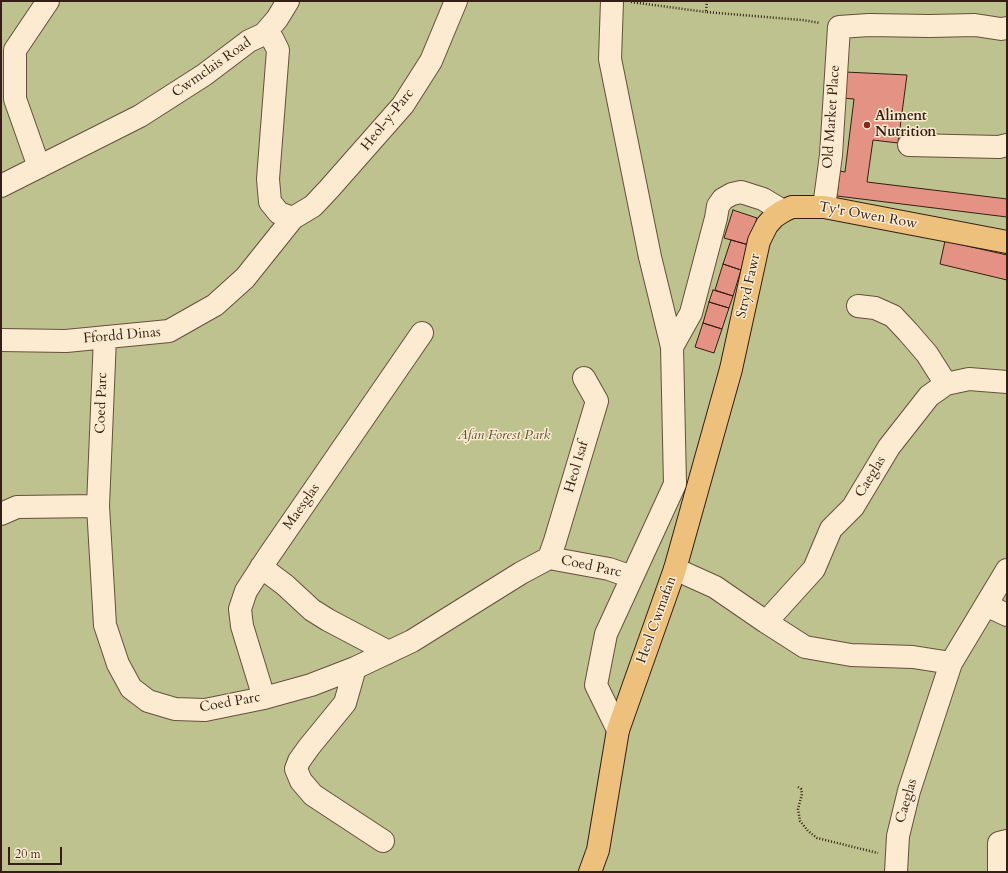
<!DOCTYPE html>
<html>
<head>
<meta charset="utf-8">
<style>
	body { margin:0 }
	#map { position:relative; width:1008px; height:873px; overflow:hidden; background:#fae0b7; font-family:Cardo,serif }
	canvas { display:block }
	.frame { position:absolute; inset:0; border:2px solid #351f14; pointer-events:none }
	.scale { position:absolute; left:8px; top:847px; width:54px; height:18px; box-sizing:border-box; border:2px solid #351f14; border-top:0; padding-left:5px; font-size:12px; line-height:14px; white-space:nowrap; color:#351f14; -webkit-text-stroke:3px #fcebd0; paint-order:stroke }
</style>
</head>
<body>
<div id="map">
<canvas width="1008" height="873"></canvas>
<div class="frame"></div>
<div class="scale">20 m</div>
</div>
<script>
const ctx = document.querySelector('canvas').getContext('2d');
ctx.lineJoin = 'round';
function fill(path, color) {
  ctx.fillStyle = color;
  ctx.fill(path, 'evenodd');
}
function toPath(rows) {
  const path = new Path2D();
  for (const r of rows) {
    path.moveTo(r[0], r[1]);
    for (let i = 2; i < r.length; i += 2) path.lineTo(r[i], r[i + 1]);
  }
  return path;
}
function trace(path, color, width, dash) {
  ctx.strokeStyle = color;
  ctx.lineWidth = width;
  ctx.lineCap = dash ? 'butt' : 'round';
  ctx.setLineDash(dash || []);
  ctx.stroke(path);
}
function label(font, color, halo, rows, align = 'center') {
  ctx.font = font + ' Cardo,serif';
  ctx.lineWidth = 3;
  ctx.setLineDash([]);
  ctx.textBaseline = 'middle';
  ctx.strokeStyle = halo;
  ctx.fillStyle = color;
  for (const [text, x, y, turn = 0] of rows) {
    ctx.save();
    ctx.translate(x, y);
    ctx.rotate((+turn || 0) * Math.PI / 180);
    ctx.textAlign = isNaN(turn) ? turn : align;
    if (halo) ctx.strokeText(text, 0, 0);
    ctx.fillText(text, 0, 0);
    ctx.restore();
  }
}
fill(toPath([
	[1,1,1007,1,1007,872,1,872]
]), '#bec28e');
const building = toPath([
	[845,72,907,75,898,143,873,140,867,182,1007,199,1007,217,837,196,840,171,845,172,854,99,842,98,845,72],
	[733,210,757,218,749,245,724,238,733,210],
	[731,240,749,245,741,270,723,264,731,240],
	[945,241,1007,255,1007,280,940,264,945,241],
	[723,264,741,270,733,296,715,290,723,264],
	[713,290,733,296,729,308,709,302,713,290],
	[709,302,729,308,722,329,703,323,709,302],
	[703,323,722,329,714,353,695,347,703,323]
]);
fill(building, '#e49283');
trace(building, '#351f14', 1);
const minor = toPath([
	[612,1,610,59,650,257,672,347,675,484,606,634,596,685,618,730],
	[264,34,277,19,288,1],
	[909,145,999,147,1007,145],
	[39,167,15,99,15,50,48,1],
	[1,186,140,116,204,75,249,41,264,34,272,38,278,50,268,179,270,202,279,213,293,218],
	[824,207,831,155,839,27,869,25,930,26,975,25,1001,29,1007,28],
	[858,306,875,308,893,316,908,332,927,354,946,384],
	[105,337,98,506,105,625,118,664,131,688,148,701,175,709,205,710,264,698,311,685,355,668,412,641,521,573,549,558,609,569,632,577],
	[1,340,66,341,169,331,215,305,245,278,293,218,313,206,329,189,403,105,431,61,456,1],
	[672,347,691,313,716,218,718,206,723,199,732,194,741,192,763,199,783,211],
	[1,514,17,507,98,506],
	[549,558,555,541,597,401,584,378],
	[261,567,285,585,312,610,328,620,383,649,387,653],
	[675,569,715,587,766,622,805,647,851,655,913,657,951,663],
	[986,605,1007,615],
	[766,622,814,569,831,529,853,507,889,447,929,396,946,384,969,379,1007,382],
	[355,668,345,703,309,747,299,761,296,769,301,781,313,795,383,841],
	[264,698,242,626,240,609,246,591,268,557,422,333],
	[896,872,898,836,909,791,951,663,1007,570],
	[999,872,999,843,1007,841]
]);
const major = toPath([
	[590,872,598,850,618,730,675,569,731,369,759,241,767,225,774,217,783,211,792,207,824,207,1007,242]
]);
trace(minor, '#664f3d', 24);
trace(major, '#351f14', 24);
trace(toPath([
	[707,1,706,12,802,20,820,23],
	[631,2,706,12],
	[798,787,801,789,802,794,798,809,800,821,808,831,817,838,878,853]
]), '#351f14', 2.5, [1, 2]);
trace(minor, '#fcebd0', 22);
trace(major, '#edc07c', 22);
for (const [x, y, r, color] of [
	[867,125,4,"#8f2418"]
]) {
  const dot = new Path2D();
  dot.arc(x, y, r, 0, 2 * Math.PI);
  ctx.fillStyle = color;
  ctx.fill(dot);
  trace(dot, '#fcebd0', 1.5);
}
label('14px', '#351f14', '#fcebd0', [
	["Cwmclais Road",212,68,-35],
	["Old Market Place",832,117,-86],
	["Heol-y-Parc",388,120,-51],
	["Ty'r Owen Row",868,216,10],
	["Stryd Fawr",749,286,-77],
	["Ffordd Dinas",122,336,-5],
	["Coed Parc",102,403,-88],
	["Heol Isaf",577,467,-73],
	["Caeglas",871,477,-59],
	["Maesglas",302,507,-55],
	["Coed Parc",591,567,12],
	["Heol Cwmafan",657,620,-70],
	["Coed Parc",230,703,-10],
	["Caeglas",907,801,-74]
]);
label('bold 14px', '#351f14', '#fcebd0', [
	["Aliment",875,117],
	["Nutrition",875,133]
], 'left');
label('italic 14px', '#5e5039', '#fcebd0', [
	["Afan Forest Park",504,436]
]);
</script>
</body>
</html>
